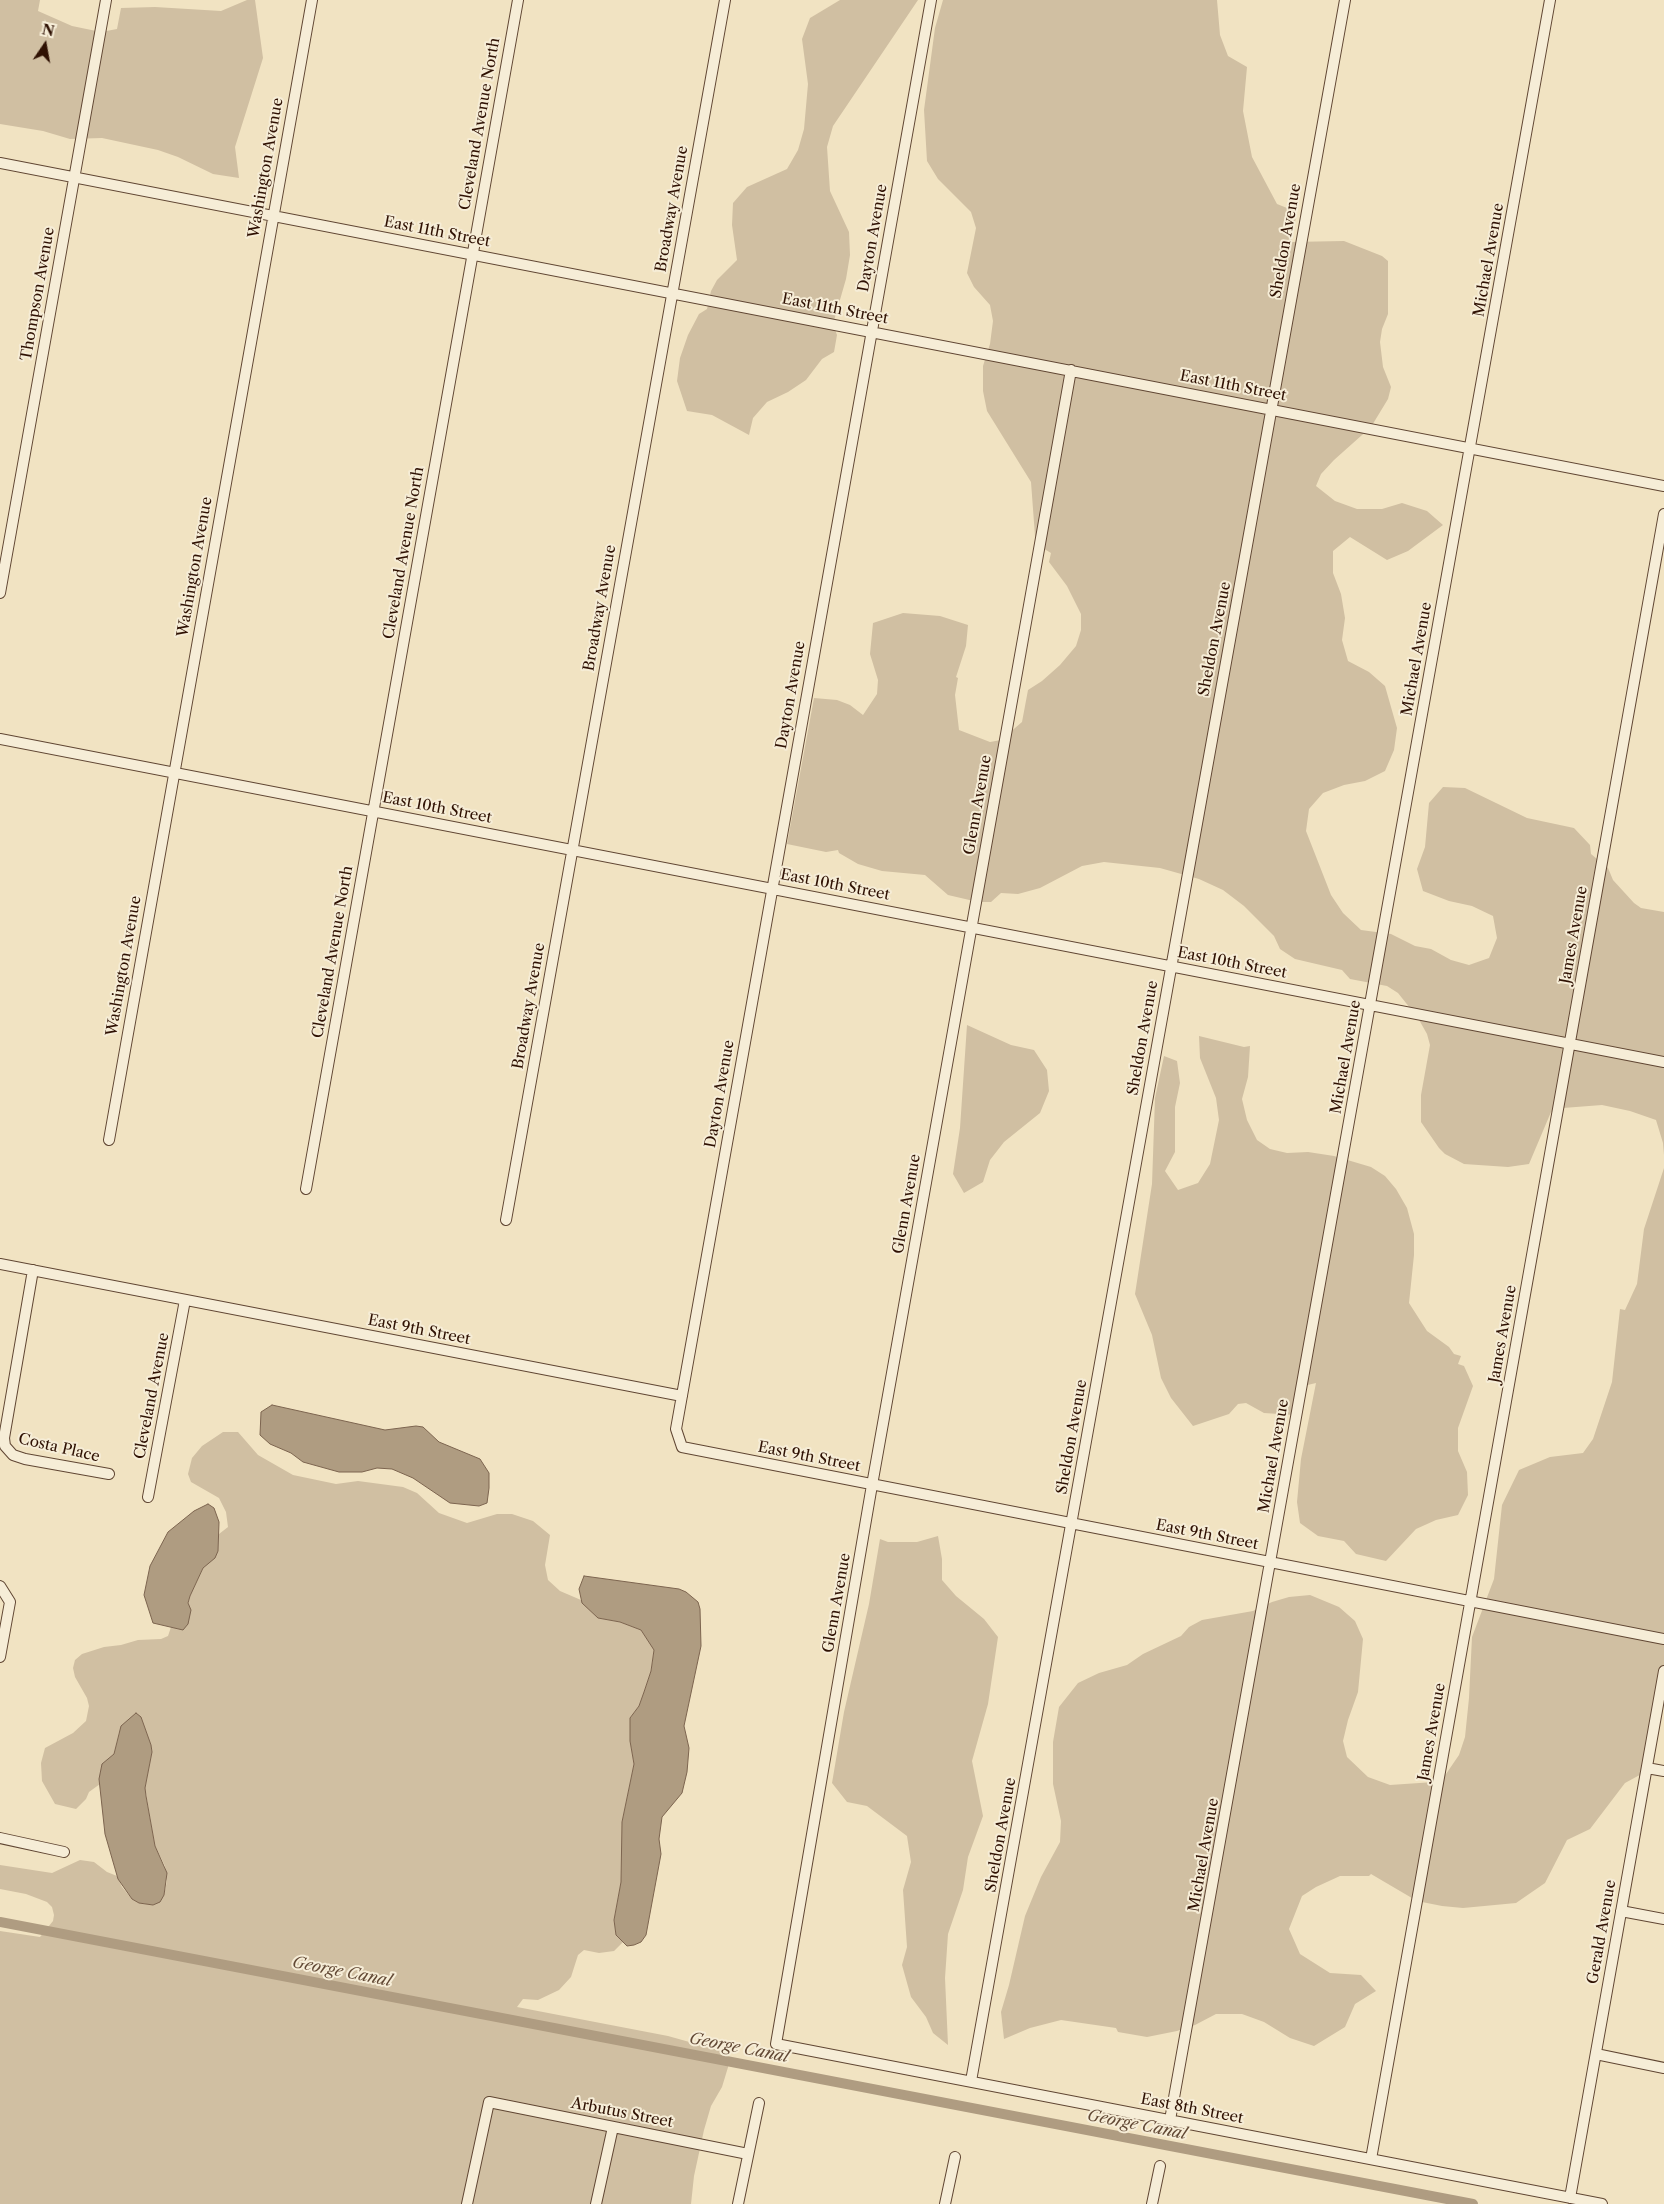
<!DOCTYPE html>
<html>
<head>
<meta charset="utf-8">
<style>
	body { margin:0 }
	#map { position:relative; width:1664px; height:2204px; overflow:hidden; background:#f1e3c2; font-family:"Libre Caslon Text",serif }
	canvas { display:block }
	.north { position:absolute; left:20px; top:20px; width:50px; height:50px; -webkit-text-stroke:4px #f6edd7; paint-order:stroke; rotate:12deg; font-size:14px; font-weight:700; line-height:20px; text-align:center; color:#2f1103 }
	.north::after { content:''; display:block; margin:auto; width:18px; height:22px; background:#2f1103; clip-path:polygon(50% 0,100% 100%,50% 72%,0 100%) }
</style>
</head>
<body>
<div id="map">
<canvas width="1664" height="2204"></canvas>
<div class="north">N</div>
</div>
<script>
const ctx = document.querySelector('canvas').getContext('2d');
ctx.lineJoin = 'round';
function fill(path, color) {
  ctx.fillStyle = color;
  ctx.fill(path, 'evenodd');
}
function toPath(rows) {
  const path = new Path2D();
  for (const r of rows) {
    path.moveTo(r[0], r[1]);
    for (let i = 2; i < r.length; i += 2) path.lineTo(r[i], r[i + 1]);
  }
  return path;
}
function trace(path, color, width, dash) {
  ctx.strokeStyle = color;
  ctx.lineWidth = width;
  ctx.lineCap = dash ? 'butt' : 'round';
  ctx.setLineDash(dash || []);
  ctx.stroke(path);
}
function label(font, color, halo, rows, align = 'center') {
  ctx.font = font + ' "Libre Caslon Text",serif';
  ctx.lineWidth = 4;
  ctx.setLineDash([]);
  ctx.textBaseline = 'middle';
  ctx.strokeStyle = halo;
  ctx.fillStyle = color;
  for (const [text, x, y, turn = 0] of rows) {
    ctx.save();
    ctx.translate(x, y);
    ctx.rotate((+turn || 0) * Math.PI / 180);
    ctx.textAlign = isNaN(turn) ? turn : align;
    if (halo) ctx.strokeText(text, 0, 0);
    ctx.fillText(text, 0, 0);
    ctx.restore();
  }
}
fill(toPath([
	[0,0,40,0,38,11,72,26,101,32,117,29,121,8,155,7,221,11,247,0,255,0,263,58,235,147,239,178,213,174,178,157,158,150,102,138,70,139,43,131,0,124],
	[840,0,918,0,833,126,827,147,830,191,849,232,850,255,846,279,833,324,837,335,834,352,822,359,806,380,788,392,767,402,753,418,749,435,712,415,687,411,677,381,680,358,688,335,699,314,707,309,711,291,717,280,737,260,732,225,733,203,747,187,787,169,798,150,804,129,808,84,802,39,810,18],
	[943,0,1217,0,1220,35,1228,56,1247,67,1243,111,1252,157,1277,204,1297,212,1291,242,1344,241,1382,256,1388,261,1388,314,1382,329,1380,342,1383,367,1391,387,1388,399,1371,427,1334,460,1321,474,1316,486,1335,501,1357,509,1382,509,1402,503,1427,511,1443,525,1408,551,1387,560,1350,537,1333,551,1333,573,1341,594,1345,618,1342,640,1348,661,1369,672,1385,686,1397,728,1394,750,1385,771,1365,781,1344,785,1323,793,1309,809,1306,831,1331,895,1343,913,1361,930,1391,934,1415,946,1431,949,1451,960,1469,965,1489,958,1497,938,1493,916,1472,906,1449,901,1423,891,1417,869,1425,847,1429,803,1443,787,1465,788,1527,818,1574,828,1590,845,1591,854,1608,868,1613,880,1634,903,1641,908,1664,912,1664,1155,1663,1143,1656,1120,1630,1111,1602,1105,1563,1108,1551,1112,1529,1164,1508,1167,1464,1164,1445,1154,1439,1148,1421,1122,1421,1095,1430,1045,1427,1034,1418,1018,1398,993,1387,986,1350,979,1342,970,1295,959,1280,949,1274,936,1244,906,1223,890,1199,879,1160,868,1104,862,1082,866,1040,888,1018,894,1001,893,991,902,978,902,948,895,925,875,882,871,858,864,839,853,838,850,826,852,787,844,814,698,837,700,850,705,863,715,877,694,878,680,870,654,873,623,903,613,940,616,968,625,966,646,956,677,958,678,955,695,959,730,990,742,1001,740,1022,722,1028,690,1042,681,1060,665,1076,646,1081,630,1081,614,1067,586,1049,562,1051,553,1041,547,1035,536,1031,482,987,411,983,391,983,366,990,344,993,321,990,305,974,287,967,273,976,228,971,212,938,179,927,161,924,110,935,28],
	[967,1025,1011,1045,1034,1050,1047,1070,1049,1091,1040,1113,1004,1142,990,1160,983,1182,964,1193,953,1174,960,1128],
	[1199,1036,1244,1047,1250,1046,1248,1077,1242,1099,1247,1120,1257,1140,1270,1149,1287,1153,1308,1152,1334,1156,1371,1167,1385,1176,1396,1189,1407,1208,1414,1234,1414,1255,1409,1303,1427,1331,1449,1347,1454,1354,1461,1356,1458,1364,1464,1366,1473,1386,1458,1428,1458,1451,1467,1472,1468,1495,1458,1515,1436,1520,1416,1529,1386,1561,1356,1554,1344,1541,1318,1536,1300,1523,1297,1502,1301,1459,1316,1383,1299,1387,1294,1415,1264,1413,1246,1403,1238,1404,1229,1414,1193,1426,1171,1398,1161,1378,1152,1335,1135,1294,1152,1184,1155,1098,1164,1056,1177,1061,1180,1083,1175,1107,1175,1152,1165,1171,1178,1190,1198,1183,1210,1164,1219,1120,1216,1098,1200,1058],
	[1664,1168,1664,1675,1647,1771,1625,1783,1590,1829,1567,1840,1545,1883,1516,1903,1463,1908,1442,1906,1417,1901,1371,1874,1369,1876,1340,1876,1316,1887,1302,1896,1289,1929,1300,1954,1330,1973,1361,1975,1376,1991,1355,2004,1345,2027,1314,2046,1290,2038,1264,2022,1242,2014,1216,2014,1195,2025,1177,2031,1147,2037,1118,2032,1116,2028,1061,2020,1030,2028,1004,2039,1001,2012,1009,1985,1025,1916,1041,1877,1060,1842,1061,1821,1053,1784,1053,1742,1059,1707,1078,1683,1099,1673,1127,1665,1143,1654,1181,1636,1189,1627,1202,1620,1253,1611,1272,1602,1289,1597,1310,1595,1339,1607,1355,1621,1363,1639,1358,1692,1348,1720,1343,1741,1347,1757,1368,1777,1390,1785,1434,1782,1446,1774,1459,1755,1465,1737,1469,1698,1472,1637,1494,1579,1502,1505,1519,1470,1550,1457,1583,1453,1593,1439,1612,1382,1620,1309,1625,1310,1637,1284,1644,1229],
	[223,1432,238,1432,258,1455,293,1475,336,1484,358,1481,403,1487,417,1493,439,1513,467,1523,497,1514,512,1514,533,1521,550,1535,545,1565,548,1580,560,1591,581,1600,598,1618,620,1622,641,1630,654,1649,651,1671,644,1692,639,1706,630,1718,630,1741,634,1764,622,1822,621,1882,614,1920,616,1935,623,1942,614,1951,599,1953,584,1950,578,1955,571,1977,559,1990,538,2000,523,1999,517,2007,668,2036,725,2052,729,2064,722,2087,711,2106,704,2130,694,2176,691,2204,0,2204,0,1931,40,1937,53,1921,54,1915,52,1907,47,1902,26,1894,0,1889,0,1865,52,1873,80,1860,94,1862,107,1872,117,1876,122,1887,132,1899,139,1903,153,1905,164,1895,167,1881,165,1866,155,1846,145,1788,152,1752,151,1745,141,1717,119,1733,114,1754,102,1765,100,1784,89,1792,86,1799,76,1809,55,1804,42,1781,41,1763,45,1748,73,1733,86,1721,89,1706,87,1698,75,1677,73,1668,75,1660,82,1654,104,1647,121,1645,138,1640,161,1639,168,1636,171,1627,183,1629,190,1596,203,1568,218,1551,219,1534,228,1527,226,1512,219,1498,191,1482,188,1474,192,1458,202,1446],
	[938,1536,942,1559,942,1580,956,1596,984,1619,998,1637,988,1704,972,1761,983,1816,968,1857,963,1890,948,1934,945,1978,948,2045,933,2033,926,2017,911,1997,902,1965,907,1947,903,1890,911,1862,907,1836,867,1806,847,1802,832,1783,844,1712,869,1604,880,1539,888,1542,917,1542]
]), '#d0bfa2');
const water = toPath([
	[272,1405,385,1430,416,1426,423,1427,439,1442,480,1459,489,1473,489,1488,487,1503,479,1506,450,1503,413,1478,392,1469,377,1468,362,1472,339,1472,303,1462,291,1453,270,1444,260,1435,261,1412,272,1405],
	[208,1504,214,1508,219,1522,218,1551,215,1558,203,1568,190,1596,188,1603,191,1610,188,1624,183,1630,153,1623,144,1595,150,1566,168,1532,194,1511,208,1504],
	[584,1576,679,1589,686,1592,698,1602,700,1609,701,1646,684,1726,689,1748,687,1772,682,1793,662,1817,659,1839,661,1854,646,1935,641,1942,634,1945,627,1946,616,1935,614,1920,621,1882,622,1822,634,1764,630,1741,630,1718,639,1706,644,1692,651,1671,654,1650,641,1630,620,1622,598,1618,582,1603,579,1589,584,1576],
	[136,1713,141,1717,151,1745,152,1752,145,1788,146,1796,155,1846,167,1873,164,1895,160,1902,153,1905,139,1903,132,1899,118,1879,105,1834,99,1779,102,1764,114,1754,121,1726,136,1713]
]);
fill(water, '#af9c81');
trace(water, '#7c644f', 1);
trace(toPath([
	[0,1922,1473,2204]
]), '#af9c81', 10);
const street = toPath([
	[931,0,676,1429,682,1447,1664,1639],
	[0,163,1664,486],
	[1071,370,872,1485,776,2044,1602,2204],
	[0,593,106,0],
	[0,739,1664,1062],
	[109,1140,312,0],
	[306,1189,518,0],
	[506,1220,725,0],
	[0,1264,682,1396],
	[33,1270,4,1438,5,1446,13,1455,25,1459,109,1474],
	[148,1497,185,1300],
	[0,1586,10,1602,0,1657],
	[1647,1768,1664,1771],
	[0,1838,64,1852],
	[1621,1911,1664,1919],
	[1596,2054,1664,2068],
	[971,2081,1345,0],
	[1170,2120,1550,0],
	[1371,2159,1664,514],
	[1570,2198,1664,1671],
	[467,2204,489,2102,748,2154],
	[596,2204,613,2127],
	[738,2204,759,2103],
	[945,2204,955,2157],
	[1152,2204,1160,2166]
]);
trace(street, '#604633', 12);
trace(street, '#f6edd7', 10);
label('15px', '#2f1103', '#f6edd7', [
	["Cleveland Avenue North",480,124,-80],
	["Washington Avenue",266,168,-80],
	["Broadway Avenue",672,209,-80],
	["East 11th Street",437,232,11],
	["Dayton Avenue",873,238,-80],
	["Sheldon Avenue",1286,241,-80],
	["Michael Avenue",1489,260,-80],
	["Thompson Avenue",38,294,-80],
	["East 11th Street",835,309,11],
	["East 11th Street",1233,386,11],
	["Cleveland Avenue North",404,553,-80],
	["Washington Avenue",195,567,-80],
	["Broadway Avenue",600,608,-80],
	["Sheldon Avenue",1215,639,-79],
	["Michael Avenue",1417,659,-80],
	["Dayton Avenue",791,695,-80],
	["Glenn Avenue",978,805,-80],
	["East 10th Street",437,808,11],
	["East 10th Street",835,885,11],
	["James Avenue",1574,935,-80],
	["Cleveland Avenue North",333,952,-80],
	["East 10th Street",1232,963,11],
	["Washington Avenue",124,966,-80],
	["Broadway Avenue",529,1006,-80],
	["Sheldon Avenue",1143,1038,-80],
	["Michael Avenue",1346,1057,-80],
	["Dayton Avenue",720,1094,-80],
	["Glenn Avenue",907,1204,-80],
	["East 9th Street",419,1330,11],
	["James Avenue",1503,1334,-80],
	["Cleveland Avenue",152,1396,-79],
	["Sheldon Avenue",1072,1437,-80],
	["Costa Place",59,1448,13],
	["Michael Avenue",1274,1456,-80],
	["East 9th Street",809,1457,11],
	["East 9th Street",1207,1535,11],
	["Glenn Avenue",837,1603,-80],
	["James Avenue",1432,1732,-80],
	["Sheldon Avenue",1001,1835,-80],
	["Michael Avenue",1204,1855,-80],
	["Gerald Avenue",1602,1932,-80],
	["East 8th Street",1192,2109,11],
	["Arbutus Street",622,2113,11]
]);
label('italic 16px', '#624935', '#f6edd7', [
	["George Canal",342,1972,11],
	["George Canal",739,2048,11],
	["George Canal",1137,2125,11]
]);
</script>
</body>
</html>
